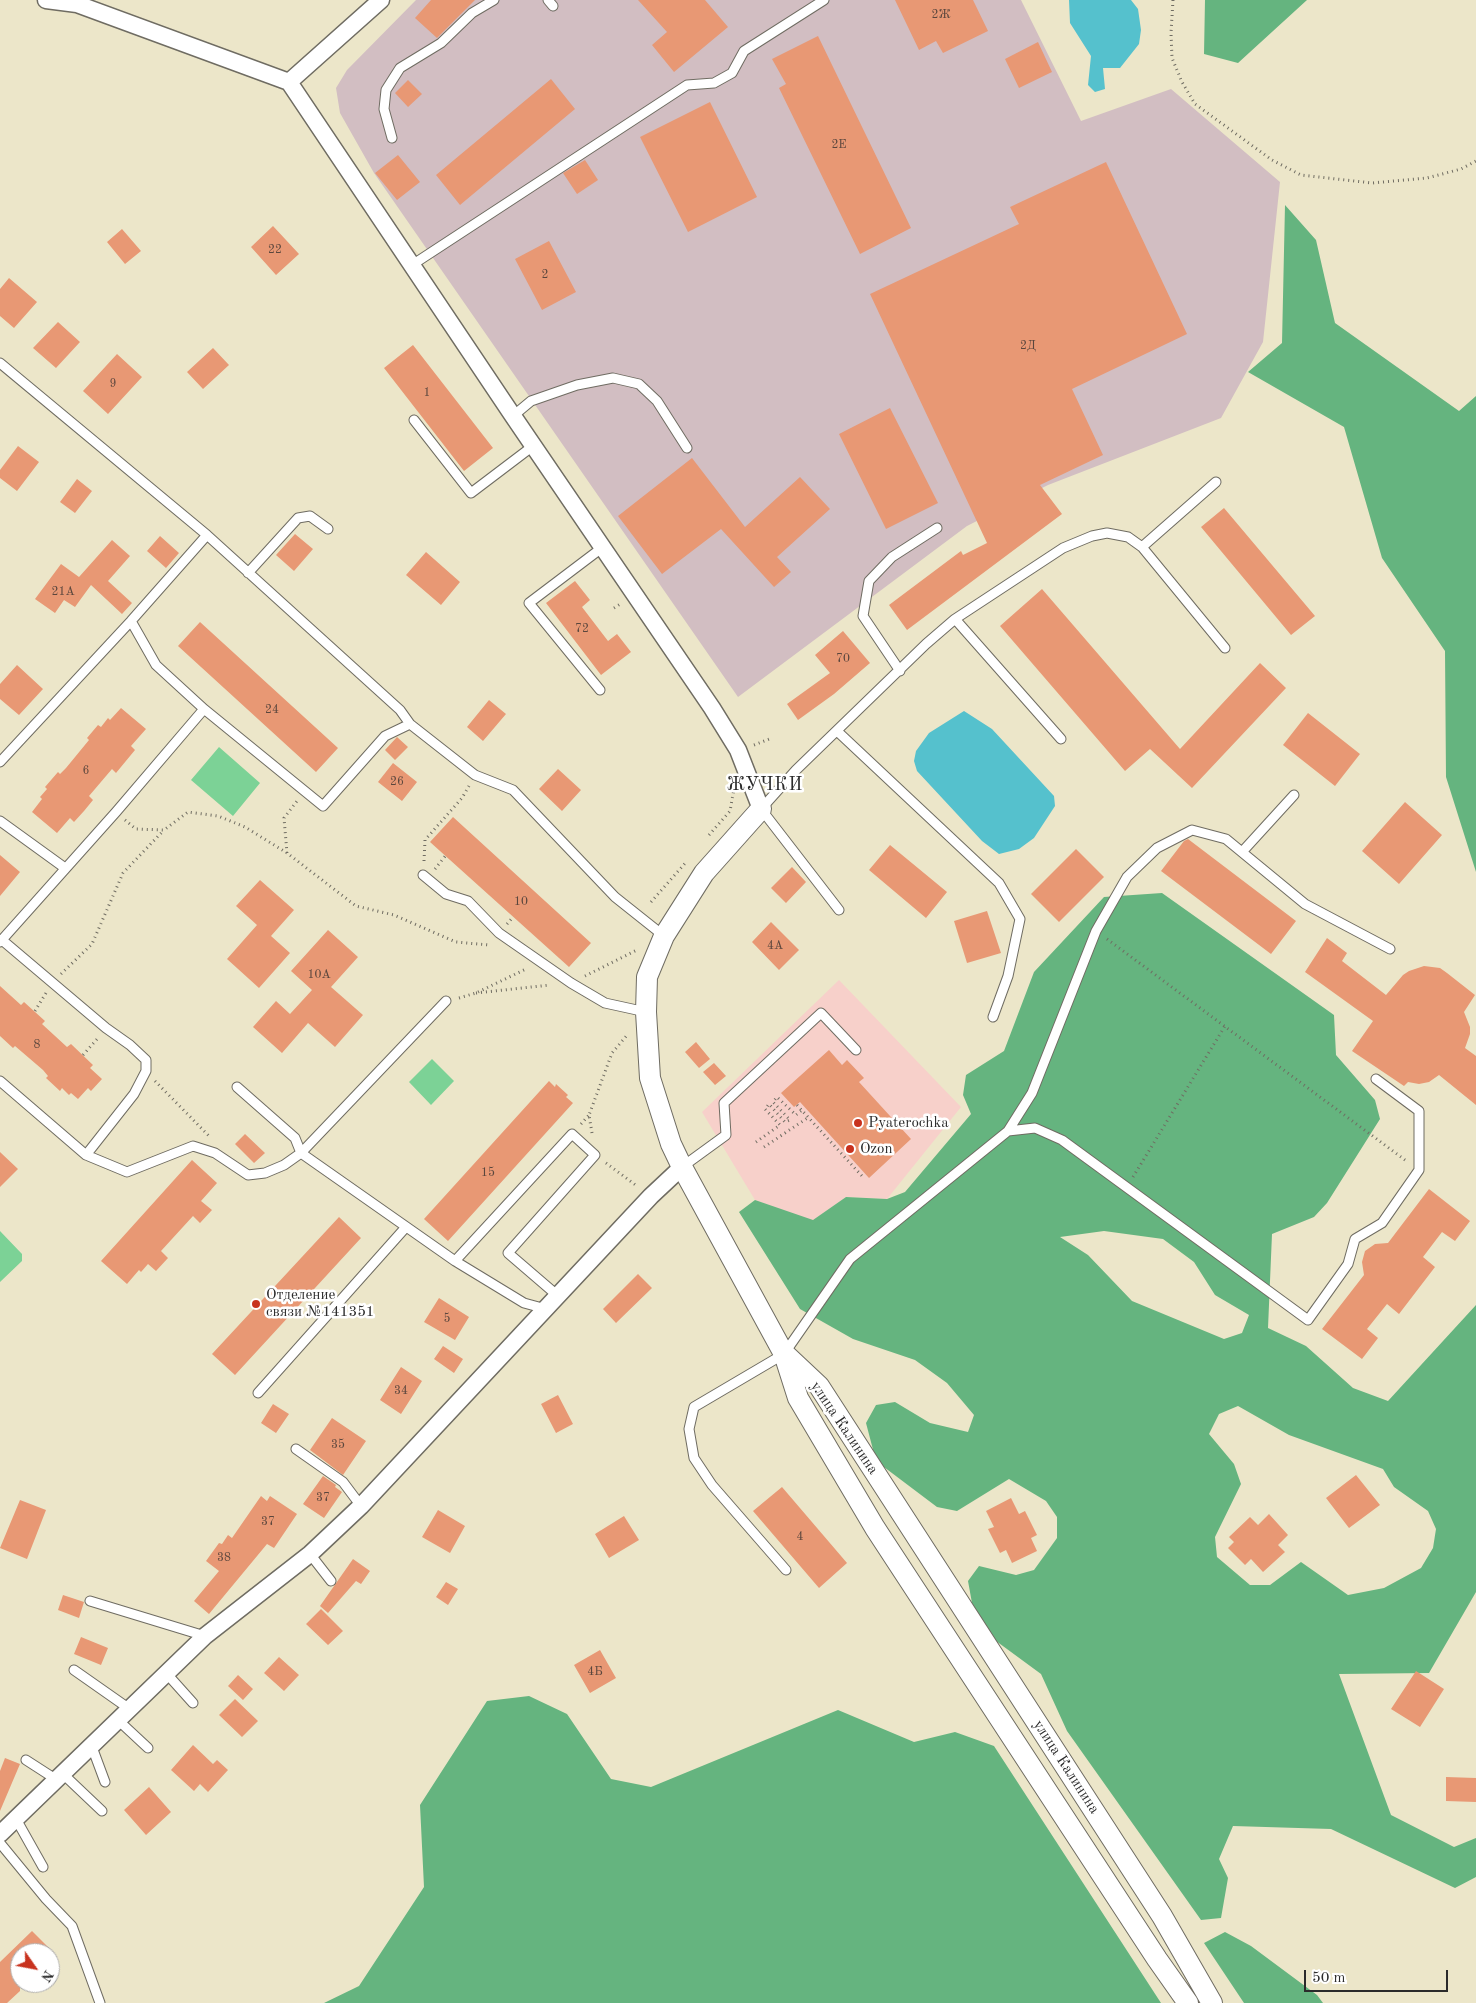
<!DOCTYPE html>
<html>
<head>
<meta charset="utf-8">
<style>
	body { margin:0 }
	#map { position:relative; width:1476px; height:2003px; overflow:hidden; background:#ece6c9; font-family:"Old Standard TT",serif }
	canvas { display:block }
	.north { position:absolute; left:10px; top:1943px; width:50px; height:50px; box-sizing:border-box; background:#fff; border:1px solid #aaa; border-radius:50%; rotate:123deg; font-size:14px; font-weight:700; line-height:20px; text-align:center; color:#2b2b2b }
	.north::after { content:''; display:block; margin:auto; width:18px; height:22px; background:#c8321e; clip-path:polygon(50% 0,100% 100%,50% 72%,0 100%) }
	.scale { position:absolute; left:1304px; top:1970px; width:144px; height:22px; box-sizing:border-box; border:2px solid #2b2b2b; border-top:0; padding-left:6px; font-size:15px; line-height:18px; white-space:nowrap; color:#2b2b2b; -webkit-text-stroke:4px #fff; paint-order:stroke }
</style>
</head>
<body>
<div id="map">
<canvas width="1476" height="2003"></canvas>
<div class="north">N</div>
<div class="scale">50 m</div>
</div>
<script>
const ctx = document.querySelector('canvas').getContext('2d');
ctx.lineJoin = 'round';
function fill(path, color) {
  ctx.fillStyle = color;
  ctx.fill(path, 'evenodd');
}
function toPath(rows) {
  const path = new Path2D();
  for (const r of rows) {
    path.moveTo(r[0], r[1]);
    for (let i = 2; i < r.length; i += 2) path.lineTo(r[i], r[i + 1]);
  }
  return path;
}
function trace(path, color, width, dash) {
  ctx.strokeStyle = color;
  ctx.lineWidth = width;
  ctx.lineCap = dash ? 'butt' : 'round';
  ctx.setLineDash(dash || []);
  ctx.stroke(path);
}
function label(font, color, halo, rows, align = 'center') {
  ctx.font = font + ' "Old Standard TT",serif';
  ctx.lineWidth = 5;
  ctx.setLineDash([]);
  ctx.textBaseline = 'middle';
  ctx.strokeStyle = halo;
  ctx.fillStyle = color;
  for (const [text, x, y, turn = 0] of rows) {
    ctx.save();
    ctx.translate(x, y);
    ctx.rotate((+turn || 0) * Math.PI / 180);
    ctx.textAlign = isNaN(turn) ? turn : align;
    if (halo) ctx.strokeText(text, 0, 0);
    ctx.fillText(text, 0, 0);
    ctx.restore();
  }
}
fill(toPath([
	[839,980,961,1107,887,1199,846,1197,813,1221,755,1200,702,1112]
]), '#f7d0ca');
fill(toPath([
	[416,0,1021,0,1081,121,1171,89,1280,182,1263,342,1221,418,1048,485,967,526,738,697,374,173,340,113,336,88,347,70]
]), '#d2bec2');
fill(toPath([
	[219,747,260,783,233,816,191,780],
	[432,1059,454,1081,431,1105,409,1082],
	[0,1231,22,1254,22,1261,0,1282]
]), '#7cd296');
fill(toPath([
	[1205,0,1307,0,1238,63,1204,54],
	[1285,205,1316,240,1335,323,1459,411,1476,396,1476,872,1446,777,1445,651,1382,558,1344,427,1248,372,1282,343],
	[1162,893,1334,1015,1336,1055,1375,1100,1380,1119,1327,1203,1314,1217,1272,1234,1268,1328,1306,1346,1353,1388,1388,1401,1476,1305,1476,1592,1429,1673,1339,1674,1391,1815,1454,1847,1476,1838,1476,1877,1455,1888,1331,1829,1233,1826,1219,1859,1228,1878,1221,1918,1201,1920,1067,1731,1041,1674,992,1638,972,1603,968,1581,979,1566,1016,1575,1034,1570,1057,1538,1057,1517,1046,1501,1009,1479,957,1511,937,1507,876,1461,866,1423,876,1405,895,1402,930,1423,968,1432,974,1415,947,1383,915,1360,853,1339,800,1309,739,1212,755,1200,813,1220,846,1197,887,1199,905,1192,971,1114,963,1095,966,1075,1004,1051,1034,972,1104,897],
	[1104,1231,1163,1239,1194,1262,1215,1295,1249,1315,1242,1333,1224,1339,1132,1301,1088,1255,1060,1237],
	[1238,1406,1289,1435,1383,1469,1394,1487,1428,1511,1436,1529,1433,1548,1421,1568,1384,1588,1348,1595,1301,1562,1270,1585,1250,1585,1217,1557,1215,1537,1241,1484,1234,1464,1209,1434,1219,1414],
	[529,1696,567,1714,611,1779,651,1787,838,1710,914,1742,955,1732,994,1746,1161,2003,324,2003,359,1986,424,1887,420,1805,487,1701],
	[1225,1932,1251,1946,1317,1995,1323,2003,1244,2003,1204,1943]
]), '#65b47f');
fill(toPath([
	[1069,0,1131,0,1138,9,1141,30,1139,44,1120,68,1103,68,1105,89,1095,92,1088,85,1091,56,1070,23],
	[964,711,992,729,1054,796,1055,806,1034,838,1019,849,999,854,982,841,917,771,914,761,916,751,929,733]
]), '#55c1cd');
fill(toPath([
	[431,0,475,0,437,38,415,18],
	[638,0,705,0,728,27,674,72,652,45,667,32],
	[895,0,973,0,988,31,943,53,936,41,919,50],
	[818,36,911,228,860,254,779,88,786,84,772,59],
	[1038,42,1052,72,1019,88,1005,59],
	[551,79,575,109,460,205,436,175],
	[408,80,422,94,408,107,395,93],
	[710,102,757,197,688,232,640,137],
	[398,155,420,182,397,200,375,173],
	[585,160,598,180,577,194,563,173],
	[1106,162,1187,334,1072,389,1103,455,1040,485,1062,514,907,630,889,605,961,551,963,555,987,543,870,294,1019,224,1010,207],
	[273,226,299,254,276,275,251,247],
	[122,229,141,251,125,264,107,242],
	[549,241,576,292,542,310,515,259],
	[9,278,37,302,14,328,0,316,0,289],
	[58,322,80,342,56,368,33,348],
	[413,345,493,448,464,471,384,368],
	[213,348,229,365,203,389,187,372],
	[117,354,142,377,108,414,83,391],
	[890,408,938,503,886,529,839,434],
	[18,446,39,462,17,491,0,478,0,470],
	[692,458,745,527,800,477,830,509,777,557,791,572,774,587,721,529,662,574,618,516],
	[77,479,92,491,75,513,60,502],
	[1224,508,1315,616,1291,635,1201,527],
	[295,534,313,549,294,571,276,555],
	[160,536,179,553,166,568,147,551],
	[112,540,130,556,108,581,132,603,122,614,91,585,75,607,64,600,55,613,35,599,61,564,79,577],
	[426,552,460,582,441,605,406,575],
	[575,581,590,600,582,607,608,641,617,634,631,652,601,675,546,603],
	[1042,589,1180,749,1260,663,1286,688,1192,788,1150,749,1125,771,1000,626],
	[200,622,338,748,316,772,178,646],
	[843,631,870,663,834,694,798,720,787,704,830,673,815,655],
	[17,665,43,689,19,715,0,699,0,684],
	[489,700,506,714,483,741,467,727],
	[121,708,146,729,131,746,135,750,116,773,112,769,89,796,93,800,84,811,74,822,70,818,57,833,32,812,42,799,40,797,47,789,45,787,58,772,60,774,66,768,89,740,87,738,98,725,101,727,108,718,110,720],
	[1308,713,1360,754,1335,786,1283,745],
	[397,737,408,747,395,760,385,750],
	[393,763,417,782,402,801,378,782],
	[558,769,581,790,562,811,539,789],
	[1405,802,1442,835,1399,884,1362,851],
	[453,817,591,943,569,967,430,842],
	[1188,839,1296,921,1271,954,1161,871,1184,841],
	[890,845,947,892,926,918,869,870],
	[1076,849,1104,877,1059,922,1031,894],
	[0,855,20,872,0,896],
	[792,867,806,882,786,903,771,888],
	[260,880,294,910,271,936,290,953,259,988,227,959,257,925,236,906],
	[987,911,1001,953,967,963,954,921],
	[771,922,799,950,779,970,752,942],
	[328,930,358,957,331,987,363,1015,335,1047,308,1023,282,1053,253,1027,276,1001,290,1014,312,990,291,971],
	[1327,938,1347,953,1342,961,1386,995,1403,975,1409,971,1424,966,1440,968,1447,973,1475,995,1464,1012,1470,1027,1470,1034,1465,1048,1476,1056,1476,1105,1439,1075,1429,1082,1419,1084,1408,1082,1404,1086,1352,1051,1373,1021,1305,972],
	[0,986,21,1005,24,1002,45,1021,42,1024,67,1047,71,1044,93,1065,90,1068,102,1079,91,1091,88,1088,78,1099,71,1093,69,1095,62,1088,60,1091,46,1078,48,1076,43,1070,15,1046,13,1048,0,1036],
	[696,1042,710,1059,699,1068,685,1052],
	[829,1050,842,1065,847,1060,864,1078,859,1082,911,1139,869,1178,800,1102,794,1107,781,1093],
	[714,1063,726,1076,715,1085,703,1072],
	[549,1081,555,1087,556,1084,568,1095,566,1097,573,1103,448,1241,424,1219],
	[245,1134,265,1153,254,1163,235,1144],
	[0,1152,18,1169,0,1187],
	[192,1160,217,1183,201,1201,212,1210,200,1223,193,1216,161,1251,168,1258,156,1271,148,1264,141,1272,139,1270,127,1284,101,1261],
	[1429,1189,1470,1221,1455,1241,1442,1232,1423,1257,1435,1267,1399,1314,1387,1304,1367,1329,1378,1338,1362,1359,1322,1329,1364,1275,1362,1262,1365,1251,1375,1244,1388,1243],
	[339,1217,361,1238,235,1375,212,1354],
	[638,1274,652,1288,616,1323,603,1309],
	[439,1298,469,1317,455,1340,424,1322],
	[443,1346,463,1359,454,1373,434,1359],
	[401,1367,422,1381,401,1414,380,1400],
	[558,1395,573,1424,556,1433,541,1404],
	[273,1404,289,1414,276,1433,261,1423],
	[332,1418,366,1441,343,1475,310,1450],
	[1356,1475,1380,1505,1349,1528,1326,1498],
	[323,1476,336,1485,335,1487,342,1492,324,1518,303,1504],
	[782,1487,847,1563,819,1588,753,1511],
	[261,1496,267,1501,270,1496,297,1514,274,1548,267,1544,209,1614,194,1601,219,1571,206,1561,219,1543,222,1544,228,1535,232,1538],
	[1011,1498,1019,1514,1025,1511,1037,1535,1031,1538,1037,1551,1012,1563,1006,1550,1000,1553,988,1529,994,1527,986,1511],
	[20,1500,46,1510,27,1559,0,1548],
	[438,1510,465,1526,450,1553,422,1537],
	[1269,1514,1288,1535,1278,1545,1285,1552,1263,1572,1251,1559,1245,1565,1228,1548,1234,1542,1229,1537,1250,1517,1258,1525],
	[624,1516,639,1540,609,1558,595,1534],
	[353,1559,370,1571,361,1584,356,1581,328,1613,320,1606],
	[446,1582,458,1589,448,1605,436,1597],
	[63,1595,84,1602,79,1618,58,1610],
	[321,1609,343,1631,328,1645,306,1624],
	[81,1637,108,1648,101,1665,74,1654],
	[600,1650,616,1678,590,1693,574,1665],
	[279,1657,299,1675,284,1691,264,1673],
	[1416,1671,1444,1689,1420,1727,1391,1709],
	[238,1675,253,1689,243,1700,228,1686],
	[235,1699,258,1721,242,1737,219,1715],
	[193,1745,213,1764,217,1760,228,1770,208,1792,200,1784,194,1791,171,1770],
	[5,1758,20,1764,0,1811,0,1771],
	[1446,1777,1476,1778,1476,1802,1446,1801],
	[149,1787,171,1812,146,1835,124,1810],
	[32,1931,54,1953,20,1953,20,1991,7,2003,0,2003,0,1962]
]), '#e89874');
const service = toPath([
	[548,0,553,6],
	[392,138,384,109,386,90,400,68,441,43,472,13,494,0],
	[412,265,687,85,714,83,732,73,744,51,824,0],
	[0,363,207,535,400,710,410,724,475,775,513,790,615,897,664,936],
	[513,416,531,401,577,385,613,378,639,384,657,401,687,448],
	[414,420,471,493,533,446],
	[1142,547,1216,482],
	[248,573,298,518,310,516,328,529],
	[955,619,1061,739],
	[131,621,156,665,204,709,323,806,385,736,410,724],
	[900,671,863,616,869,581,892,557,937,528],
	[600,690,529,603,603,547],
	[837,731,999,883,1020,919,1008,976,993,1017],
	[0,762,131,621,207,535],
	[0,821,65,868],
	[1242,852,1294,795],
	[423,875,446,894,468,901,499,933,571,983,605,1003,646,1012],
	[839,910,761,809,796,770,926,644,955,619,1063,548,1092,536,1107,533,1128,537,1142,547,1225,648],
	[2,940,106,1028,130,1045,146,1060,146,1071,134,1094,86,1155],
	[0,942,116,812,204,709],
	[0,1081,86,1155,127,1172,193,1146,215,1153,248,1175,265,1173,284,1165,301,1153,446,1001],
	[237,1087,295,1138,301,1153,455,1261,524,1303,546,1309],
	[1008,1131,1032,1093,1096,931,1127,877,1157,848,1192,830,1226,839,1305,904,1390,949],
	[682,1167,726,1135,724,1103,821,1013,856,1050],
	[455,1261,572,1134,595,1155,508,1253,558,1296],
	[258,1393,406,1227],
	[296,1449,343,1482,361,1506],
	[310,1554,331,1581],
	[786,1570,712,1485,694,1458,689,1429,694,1407,784,1354,850,1259,1008,1131,1035,1128,1062,1140,1308,1320,1348,1264,1355,1239,1382,1223,1419,1170,1419,1111,1376,1079],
	[90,1601,205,1636],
	[74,1670,131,1710],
	[167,1674,193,1703],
	[119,1721,148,1748],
	[92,1747,105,1782],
	[26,1760,57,1780],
	[63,1774,102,1811],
	[16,1819,43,1867],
	[0,1843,46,1899,72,1926,100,2003]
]);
const minor = toPath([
	[46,0,77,4,289,82],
	[381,0,289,82,513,416,712,708,738,750,761,809],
	[0,1834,205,1636,310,1554,361,1506,651,1196,682,1167]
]);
const tertiary = toPath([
	[761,809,704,873,664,936,647,977,646,1012,650,1078,671,1144,682,1167,784,1354,798,1398,875,1528,1157,1959,1188,2003],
	[786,1355,819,1386,1162,1916,1212,2003]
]);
trace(service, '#6f6c62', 11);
trace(minor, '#6f6c62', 19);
trace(tertiary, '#6f6c62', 22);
trace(toPath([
	[1173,0,1171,33,1172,58,1182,82,1195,104,1272,160,1301,175,1372,183,1427,178,1461,169,1476,161],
	[614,608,622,603],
	[754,745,772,738],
	[125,820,136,829,164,830,188,812,218,816,245,827,287,853,356,906,394,915,456,942,489,945],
	[709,835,730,811,734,789],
	[287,853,284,818,297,801],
	[424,861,425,840,462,798,469,786],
	[435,869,446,855],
	[651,902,687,861],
	[507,924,513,917],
	[1107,939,1405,1160],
	[61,974,92,944,123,873,164,830],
	[585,976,637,950],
	[476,993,550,985],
	[459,998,476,993,526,969],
	[35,1011,46,993],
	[83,1055,98,1038],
	[155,1081,210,1137],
	[797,1105,862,1176],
	[581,1124,589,1115],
	[592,1133,589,1115,612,1053,628,1034],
	[756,1142,780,1125,765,1109,769,1104,785,1122,790,1120,773,1102,777,1097,796,1115,802,1110],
	[764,1147,809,1117],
	[606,1163,637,1186],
	[1133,1177,1225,1026]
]), '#6f6c62', 3, [1, 4]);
trace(service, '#fff', 9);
trace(minor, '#fff', 16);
trace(tertiary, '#fff', 20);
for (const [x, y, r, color] of [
	[858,1123,5,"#c8321e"],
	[850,1149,5,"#c8321e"],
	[256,1304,5,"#c8321e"]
]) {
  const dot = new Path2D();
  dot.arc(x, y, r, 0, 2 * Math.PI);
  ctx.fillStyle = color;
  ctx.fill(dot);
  trace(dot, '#fff', 2);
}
label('12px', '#5a463d', null, [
	["2Ж",941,15],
	["2Е",839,145],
	["22",275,250],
	["2",545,275],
	["2Д",1028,346],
	["9",113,384],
	["1",427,393],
	["21А",63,592],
	["72",582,629],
	["70",843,659],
	["24",272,710],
	["6",86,771],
	["26",397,782],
	["10",521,902],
	["4А",775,946],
	["10А",319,975],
	["8",37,1045],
	["15",488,1173],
	["5",447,1319],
	["34",401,1391],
	["35",338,1445],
	["37",323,1498],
	["37",268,1522],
	["4",800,1537],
	["38",224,1558],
	["4Б",595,1672]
]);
label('15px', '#2b2b2b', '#fff', [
	["Pyaterochka",868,1123],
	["Ozon",860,1149],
	["Отделение",266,1295],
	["связи №141351",266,1312]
], 'left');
label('15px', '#2b2b2b', '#fff', [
	["улица Калинина",844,1428,56],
	["улица Калинина",1066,1767,57]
]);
ctx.letterSpacing = '1px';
label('18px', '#2b2b2b', '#fff', [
	["ЖУЧКИ",765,785]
]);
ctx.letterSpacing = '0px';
</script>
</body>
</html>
